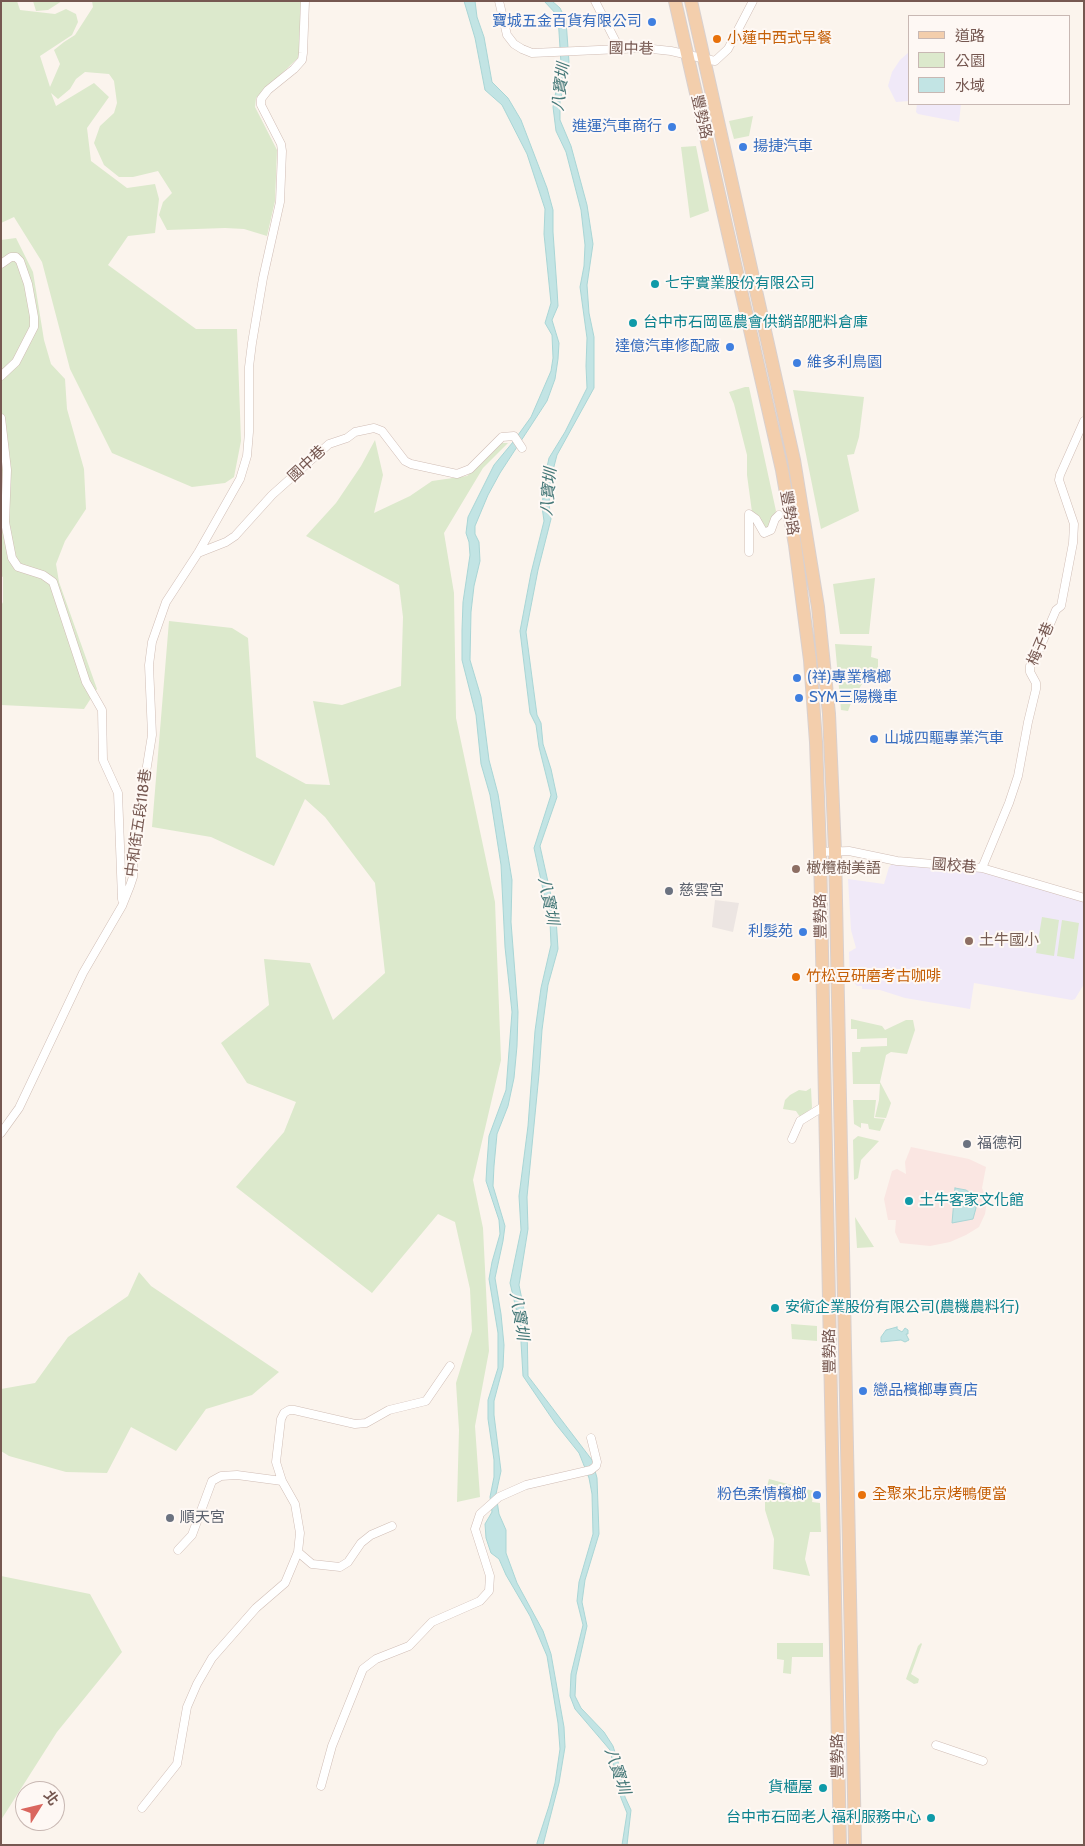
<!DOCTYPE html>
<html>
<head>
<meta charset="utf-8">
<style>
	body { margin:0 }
	#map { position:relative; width:1085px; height:1846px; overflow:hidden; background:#fbf4ed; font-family:Cabin,"Noto Sans TC",sans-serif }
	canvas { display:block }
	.frame { position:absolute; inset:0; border:2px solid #765851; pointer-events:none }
	.legend { position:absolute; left:908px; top:15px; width:162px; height:90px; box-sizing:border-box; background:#fef8f4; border:1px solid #c8b8b3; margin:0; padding:6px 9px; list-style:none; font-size:15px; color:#765851 }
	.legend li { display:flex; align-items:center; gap:10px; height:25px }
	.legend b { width:25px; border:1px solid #c8b8b3 }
	.north { position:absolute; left:15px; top:1781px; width:50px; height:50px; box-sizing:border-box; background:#fef8f4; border:1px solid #c8b8b3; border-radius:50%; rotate:54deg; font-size:14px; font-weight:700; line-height:20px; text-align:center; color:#765851 }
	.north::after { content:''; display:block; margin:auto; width:18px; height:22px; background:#da665e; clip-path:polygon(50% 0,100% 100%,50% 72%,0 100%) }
</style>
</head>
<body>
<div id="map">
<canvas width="1085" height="1846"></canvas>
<div class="frame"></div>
<ul class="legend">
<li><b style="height:6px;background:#f3ceac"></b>道路</li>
<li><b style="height:14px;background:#dce9cc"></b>公園</li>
<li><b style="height:14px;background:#c2e4e4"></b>水域</li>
</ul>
<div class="north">北</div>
</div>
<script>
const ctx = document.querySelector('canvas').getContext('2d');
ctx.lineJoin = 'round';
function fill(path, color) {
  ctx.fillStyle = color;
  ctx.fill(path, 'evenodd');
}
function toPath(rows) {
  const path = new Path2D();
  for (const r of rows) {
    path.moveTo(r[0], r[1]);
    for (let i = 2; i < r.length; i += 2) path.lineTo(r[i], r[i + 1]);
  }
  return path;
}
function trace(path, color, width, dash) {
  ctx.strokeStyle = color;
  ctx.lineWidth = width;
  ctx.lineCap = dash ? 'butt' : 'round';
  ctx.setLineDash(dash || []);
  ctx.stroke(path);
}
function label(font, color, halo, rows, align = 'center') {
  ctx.font = font + ' Cabin,"Noto Sans TC",sans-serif';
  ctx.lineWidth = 4;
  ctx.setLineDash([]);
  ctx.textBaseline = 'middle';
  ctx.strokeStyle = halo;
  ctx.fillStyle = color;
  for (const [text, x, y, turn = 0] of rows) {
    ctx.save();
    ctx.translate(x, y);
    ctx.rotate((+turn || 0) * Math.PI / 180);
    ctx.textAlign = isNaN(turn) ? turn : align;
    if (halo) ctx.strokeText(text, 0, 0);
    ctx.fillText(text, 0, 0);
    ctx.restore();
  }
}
fill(toPath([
	[911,1147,969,1159,986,1167,982,1188,987,1201,985,1214,979,1227,966,1235,950,1242,930,1246,900,1243,895,1232,896,1220,888,1220,884,1199,892,1171,897,1169,906,1174,905,1162]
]), '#fae6e2');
fill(toPath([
	[715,900,739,903,733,932,712,927]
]), '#ece5e2');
fill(toPath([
	[909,52,909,101,896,102,888,86,892,72,900,60],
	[917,104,961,104,959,122,918,114,916,112],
	[892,864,982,872,1084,900,1084,984,1075,999,1072,1000,974,983,970,1009,905,998,880,990,862,989,862,986,857,986,850,978,849,952,856,948,851,930,848,879,884,884,889,867]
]), '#f0e9f8');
fill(toPath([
	[1,1,17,1,20,10,55,14,66,9,76,14,78,22,72,35,40,56,50,87,60,64,54,50,64,42,75,35,93,7,92,1,301,1,299,57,256,98,255,107,277,150,275,201,267,236,244,229,225,228,167,230,159,215,163,202,172,193,158,171,133,177,119,177,104,165,94,143,100,126,114,113,117,103,114,81,109,74,85,72,76,79,70,89,58,99,51,93,56,106,94,83,109,97,87,128,91,161,127,188,155,184,159,199,155,233,128,236,108,265,196,329,237,329,241,441,234,477,225,483,192,487,112,453,70,369,42,262,14,217,1,223],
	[33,1,62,1,48,10,36,11],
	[753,116,749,136,734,139,729,121],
	[696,146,709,211,690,218,681,147],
	[16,238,33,272,44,340,51,364,65,379,67,409,84,469,86,509,65,541,56,564,59,582,97,689,84,709,1,705,1,606,3,602,3,577,1,576,1,240],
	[745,387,749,387,776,511,768,529,765,529,752,512,747,475,747,455,734,404,729,392],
	[793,390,864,397,859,437,854,454,847,455,859,511,821,529],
	[375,440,383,475,374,513,410,496,432,481,467,476,501,443,508,443,483,468,444,533,454,593,456,718,495,902,501,1060,473,1180,483,1228,489,1351,475,1426,480,1497,457,1502,459,1430,456,1383,472,1331,470,1289,455,1222,438,1214,372,1293,236,1187,284,1132,296,1102,247,1083,221,1043,269,1005,264,959,310,963,333,1020,385,973,375,883,325,817,305,799,274,866,211,837,152,827,169,621,232,628,248,638,256,757,306,784,330,785,313,701,342,705,401,686,403,617,399,585,306,536,336,503,361,466],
	[875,578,869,634,840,634,833,584],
	[835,644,872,646,871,657,878,659,878,682,864,681,853,698,848,711,841,710],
	[1042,917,1059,920,1054,956,1036,953],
	[1062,920,1079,923,1074,959,1057,956],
	[851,1019,882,1026,885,1030,906,1020,913,1020,915,1030,907,1054,891,1052,886,1055,880,1082,891,1103,886,1118,875,1117,879,1100,880,1084,853,1084,852,1052,860,1052,861,1047,887,1046,887,1038,857,1039,857,1029,851,1029],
	[811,1088,812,1108,800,1117,796,1111,783,1109,785,1100,790,1095,799,1090,806,1091],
	[853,1100,876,1100,874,1118,885,1119,880,1131,869,1129,868,1124,861,1123,861,1128,854,1124],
	[858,1136,879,1141,861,1160,858,1178,854,1180,853,1140],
	[855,1217,874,1247,857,1248],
	[139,1272,151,1286,279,1372,252,1395,206,1409,176,1451,131,1427,107,1473,66,1472,9,1456,1,1451,1,1389,35,1383,68,1337,128,1296],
	[791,1324,817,1326,817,1341,792,1339],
	[769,1479,814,1491,812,1502,820,1503,821,1532,810,1532,805,1559,810,1576,773,1569,774,1539,765,1510,765,1494],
	[1,1576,90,1594,122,1652,57,1732,1,1820],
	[777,1643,823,1643,823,1657,792,1657,791,1674,783,1673,784,1660,777,1659],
	[921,1643,922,1644,911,1674,919,1679,918,1683,914,1684,906,1679,918,1646]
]), '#dce9cc');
const water = toPath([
	[464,1,475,1,477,17,484,37,492,82,508,98,521,120,547,188,553,210,553,232,557,289,558,306,552,320,559,343,558,359,555,379,547,401,500,473,488,495,475,526,475,534,479,542,480,561,474,586,471,612,470,660,481,697,489,760,498,794,512,880,511,922,518,1012,517,1046,514,1078,508,1106,497,1134,494,1166,493,1186,505,1226,503,1241,495,1278,501,1314,504,1345,503,1367,494,1401,494,1415,501,1471,496,1494,499,1514,506,1530,506,1553,517,1583,543,1631,551,1654,564,1727,565,1747,559,1783,543,1845,537,1845,537,1843,549,1806,555,1783,560,1749,558,1723,547,1656,530,1616,506,1575,499,1559,491,1553,486,1538,485,1524,492,1512,490,1497,494,1477,494,1460,488,1419,488,1400,498,1368,498,1333,489,1279,492,1262,500,1234,499,1220,486,1181,487,1163,489,1136,506,1090,512,1012,505,947,501,865,490,795,481,764,476,715,462,660,462,630,463,602,470,555,469,542,466,533,468,517,494,465,513,442,531,417,551,371,553,358,552,335,545,323,551,303,544,234,545,209,527,154,502,105,485,90,475,38,464,1],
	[544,1,552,1,560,8,566,20,569,62,560,102,560,120,571,146,587,205,593,244,587,285,589,313,594,337,594,388,557,455,551,478,549,504,551,519,538,570,526,632,537,715,541,723,543,744,551,769,557,797,540,846,556,918,558,949,548,985,542,1030,539,1074,527,1197,528,1229,519,1285,527,1324,528,1376,592,1460,597,1478,599,1534,585,1580,582,1602,587,1626,576,1675,575,1696,581,1708,604,1732,613,1746,620,1768,625,1797,631,1810,627,1845,622,1845,627,1813,621,1798,610,1750,575,1709,570,1696,571,1674,583,1625,577,1601,579,1582,593,1534,592,1494,589,1478,579,1453,555,1423,523,1376,520,1325,510,1283,521,1230,519,1196,528,1126,535,1031,541,988,551,945,550,922,534,848,551,795,539,747,536,725,530,713,520,631,531,573,544,521,542,507,545,476,549,458,565,432,587,388,586,366,587,338,580,287,584,266,585,245,581,210,566,152,556,131,553,107,561,64,558,16,544,1],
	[955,1188,966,1190,975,1196,976,1208,973,1219,952,1223,955,1188],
	[897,1327,897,1329,902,1332,905,1328,908,1330,908,1334,906,1334,909,1340,905,1342,901,1340,881,1342,881,1337,886,1330,897,1327]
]);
fill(water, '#c2e4e4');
trace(water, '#a9d5d5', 1);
const street = toPath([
	[499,1,507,35,514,44,522,49,532,53,643,48,671,51,715,61,728,49,753,1],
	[595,1,619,48],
	[1,264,11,257,16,257,20,261,28,284,34,317,34,327,16,362,1,376],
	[1,418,7,470,5,522,12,558,18,567,43,575,53,582,86,682,102,710,103,760,118,793,122,899],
	[749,552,749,514,756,519,764,533,771,530,775,519,779,515],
	[198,553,226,542,235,536,272,495,329,444,347,438,355,432,374,428,382,431,405,461,411,464,457,474,470,469,502,437,514,436,522,448],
	[820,852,849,851,897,861,982,868,1084,898],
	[982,868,1009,803,1018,776,1028,722,1036,689,1036,683,1030,672,1030,666,1039,650,1056,610,1061,606,1073,543,1074,524,1059,480,1060,475,1084,421],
	[1,1133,19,1108,83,973,122,906,130,886,133,877,134,846,152,735,149,665,152,642,166,602,198,553,240,479,247,456,249,432,249,367,252,343,263,278,280,202,282,151,281,144,261,105,261,99,268,90,294,69,302,60,303,53,305,1],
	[792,1139,800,1121,826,1105],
	[178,1550,192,1535,212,1481,221,1476,237,1475,282,1481],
	[298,1552,312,1564,340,1567,348,1562,361,1543,371,1535,392,1526],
	[936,1745,983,1761],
	[321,1786,332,1746,363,1669,376,1659,409,1646,432,1622,480,1601,489,1591,490,1576,475,1529,480,1514,499,1497,526,1485,591,1470,596,1466,597,1462,591,1438],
	[142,1808,177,1764,187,1707,197,1684,212,1658,256,1608,285,1583,298,1552,300,1533,295,1504,282,1481,276,1462,281,1419,284,1413,289,1410,294,1410,355,1424,366,1423,389,1410,426,1401,450,1366]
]);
const primary = toPath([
	[675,1,782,470,795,545,810,660,816,742,820,852,840,1845],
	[691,1,794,460,818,607,829,714,835,851,855,1845]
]);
trace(street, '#d0bdb5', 9);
trace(primary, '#d9d0ce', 14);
trace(street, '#fff', 8);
trace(primary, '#f3ceac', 12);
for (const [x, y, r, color] of [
	[652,22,5,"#3f7fe0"],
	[717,39,5,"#e8710a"],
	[672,127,5,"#3f7fe0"],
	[743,147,5,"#3f7fe0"],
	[655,284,5,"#0f9aa8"],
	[633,323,5,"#0f9aa8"],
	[730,347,5,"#3f7fe0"],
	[797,363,5,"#3f7fe0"],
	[797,678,5,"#3f7fe0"],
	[799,698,5,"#3f7fe0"],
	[874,739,5,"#3f7fe0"],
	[796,869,5,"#8d6e63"],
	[669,891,5,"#6b7280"],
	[803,932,5,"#3f7fe0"],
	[969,941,5,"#8d6e63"],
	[796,977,5,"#e8710a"],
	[967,1144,5,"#6b7280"],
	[909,1201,5,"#0f9aa8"],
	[775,1308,5,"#0f9aa8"],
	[863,1391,5,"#3f7fe0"],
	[817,1495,5,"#3f7fe0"],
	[862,1495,5,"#e8710a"],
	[170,1518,5,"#6b7280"],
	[823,1788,5,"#0f9aa8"],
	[931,1818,5,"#0f9aa8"]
]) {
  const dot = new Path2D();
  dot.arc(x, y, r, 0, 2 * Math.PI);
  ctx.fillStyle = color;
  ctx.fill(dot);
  trace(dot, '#fef8f4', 2);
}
label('15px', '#366cbe', '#fef8f4', [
	["寶城五金百貨有限公司",642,22,"right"],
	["進運汽車商行",662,127,"right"],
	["揚捷汽車",753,147],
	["達億汽車修配廠",720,347,"right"],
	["維多利鳥園",807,363],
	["(祥)專業檳榔",807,678],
	["SYM三陽機車",809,698],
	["山城四驅專業汽車",884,739],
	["利髮苑",793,932,"right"],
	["戀品檳榔專賣店",873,1391],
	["粉色柔情檳榔",807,1495,"right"]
], 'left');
label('15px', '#c56008', '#fef8f4', [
	["小蓮中西式早餐",727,39],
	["竹松豆研磨考古咖啡",806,977],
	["全聚來北京烤鴨便當",872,1495]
], 'left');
label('15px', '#765851', '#fef8f4', [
	["國中巷",631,49,1],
	["豐勢路",701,117,77],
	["國中巷",307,464,-43],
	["豐勢路",789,513,80],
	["梅子巷",1041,644,-67],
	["中和街五段118巷",139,823,-82],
	["國校巷",954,866,5],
	["豐勢路",821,916,-91],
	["豐勢路",830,1351,-91],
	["豐勢路",838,1756,-91]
]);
label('15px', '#0d838f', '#fef8f4', [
	["七宇實業股份有限公司",665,284],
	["台中市石岡區農會供銷部肥料倉庫",643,323],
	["土牛客家文化館",919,1201],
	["安術企業股份有限公司(農機農料行)",785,1308],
	["貨櫃屋",813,1788,"right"],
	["台中市石岡老人福利服務中心",921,1818,"right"]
], 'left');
label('15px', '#785e54', '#fef8f4', [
	["橄欖樹美語",806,869],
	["土牛國小",979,941]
], 'left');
label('15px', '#5b616d', '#fef8f4', [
	["慈雲宮",679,891],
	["福德祠",977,1144],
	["順天宮",180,1518]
], 'left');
label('italic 16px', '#457878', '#fef8f4', [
	["八寶圳",561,87,-83],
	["八寶圳",549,492,-85],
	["八寶圳",548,901,79],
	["八寶圳",519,1316,81],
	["八寶圳",617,1771,72]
]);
</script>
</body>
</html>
